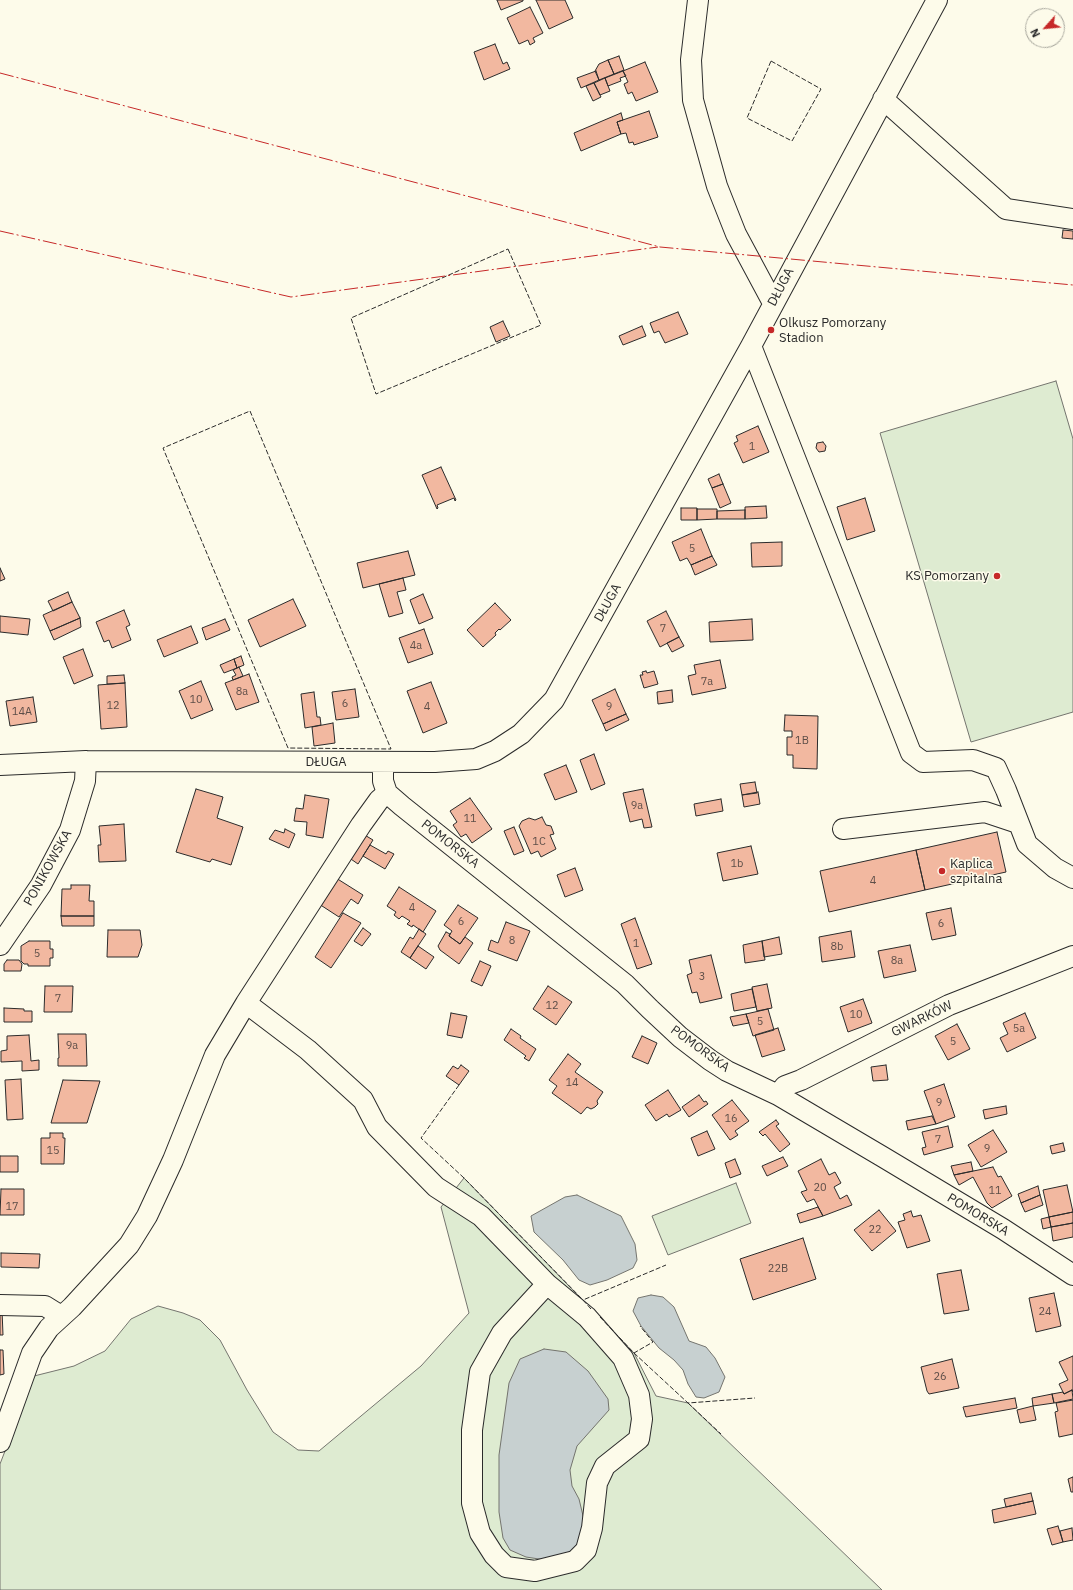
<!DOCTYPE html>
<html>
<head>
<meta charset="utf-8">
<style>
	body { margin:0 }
	#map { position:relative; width:1073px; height:1590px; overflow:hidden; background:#fdfbea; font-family:"IBM Plex Sans",sans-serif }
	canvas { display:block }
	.north { position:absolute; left:1025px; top:8px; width:40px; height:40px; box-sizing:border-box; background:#fdfbea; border:1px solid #a9a89e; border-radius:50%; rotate:243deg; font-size:11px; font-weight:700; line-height:16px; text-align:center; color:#2b2b2b }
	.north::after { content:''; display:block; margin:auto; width:14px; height:18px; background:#c62828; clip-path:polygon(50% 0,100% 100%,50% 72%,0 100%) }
</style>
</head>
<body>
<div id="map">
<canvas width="1073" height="1590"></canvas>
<div class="north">N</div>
</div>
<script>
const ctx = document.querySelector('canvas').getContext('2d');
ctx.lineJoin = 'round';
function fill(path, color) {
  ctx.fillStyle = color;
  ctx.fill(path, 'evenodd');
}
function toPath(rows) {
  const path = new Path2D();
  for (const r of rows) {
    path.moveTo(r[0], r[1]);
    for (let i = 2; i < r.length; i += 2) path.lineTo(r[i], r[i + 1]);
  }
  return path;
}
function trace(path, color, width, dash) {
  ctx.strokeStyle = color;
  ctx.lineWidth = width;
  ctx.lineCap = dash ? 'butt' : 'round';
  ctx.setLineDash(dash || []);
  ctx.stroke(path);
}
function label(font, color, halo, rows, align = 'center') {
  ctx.font = font + ' "IBM Plex Sans",sans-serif';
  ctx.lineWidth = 3;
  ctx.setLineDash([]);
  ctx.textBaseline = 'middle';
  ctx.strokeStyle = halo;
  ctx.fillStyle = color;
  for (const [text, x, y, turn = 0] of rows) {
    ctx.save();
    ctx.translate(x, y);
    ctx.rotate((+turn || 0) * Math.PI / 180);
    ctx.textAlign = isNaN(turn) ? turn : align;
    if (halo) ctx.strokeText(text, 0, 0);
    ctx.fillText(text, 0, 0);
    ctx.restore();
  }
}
const green = toPath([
	[1056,381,1073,439,1073,712,971,742,880,433,1056,381],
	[464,1178,634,1353,656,1396,688,1403,882,1590,0,1590,0,1464,34,1376,74,1366,105,1351,131,1319,158,1306,183,1313,200,1320,220,1340,247,1390,273,1432,298,1450,319,1451,421,1366,469,1313,441,1207,464,1178],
	[736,1183,751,1223,668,1255,652,1216,736,1183]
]);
fill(green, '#deebd1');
trace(green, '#74746e', 1);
const water = toPath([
	[577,1195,621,1216,635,1244,637,1260,633,1268,607,1280,590,1285,579,1280,563,1260,534,1232,531,1216,565,1197,577,1195],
	[651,1295,663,1297,674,1307,689,1341,706,1347,715,1358,725,1377,719,1392,704,1398,696,1397,688,1384,683,1370,674,1360,659,1348,641,1326,633,1311,638,1298,651,1295],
	[544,1349,566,1352,588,1371,608,1399,609,1410,577,1446,570,1470,572,1486,579,1499,585,1524,580,1541,571,1551,552,1561,526,1557,510,1550,503,1538,499,1512,499,1455,509,1383,520,1359,544,1349]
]);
fill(water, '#c7d0d0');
trace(water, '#74746e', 1);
const building = toPath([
	[497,0,523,0,523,1,501,10,497,0],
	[536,0,565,0,573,18,549,29,536,0],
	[530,7,543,33,533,38,535,42,530,45,528,40,519,44,507,18,530,7],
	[495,44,503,64,507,62,510,69,484,80,474,52,495,44],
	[619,56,624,70,614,74,608,60,619,56],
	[608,60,614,74,599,80,595,71,599,64,608,60],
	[645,62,658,92,636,101,632,92,628,94,624,84,628,82,623,71,645,62],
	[596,71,599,80,581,88,577,78,596,71],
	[623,71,626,76,620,78,621,81,608,86,605,78,623,71],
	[605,78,610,91,600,95,594,83,605,78],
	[594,83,601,97,593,101,586,86,594,83],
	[649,111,658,137,634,145,633,142,629,143,626,133,621,134,617,122,649,111],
	[621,113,623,120,617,122,621,134,581,151,574,133,621,113],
	[1063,230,1073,231,1073,239,1062,238,1063,230],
	[678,312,688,334,665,343,659,331,654,333,650,323,678,312],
	[503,321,510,336,496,342,490,327,503,321],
	[642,326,646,336,623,345,619,336,642,326],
	[758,426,769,452,743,463,734,443,738,441,736,436,758,426],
	[823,442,826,446,825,451,819,452,816,448,817,443,823,442],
	[441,467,456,500,455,501,454,498,437,505,438,508,437,509,422,475,441,467],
	[719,474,723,484,712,488,708,479,719,474],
	[723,484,731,503,720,508,712,488,723,484],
	[865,498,875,531,847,540,837,507,865,498],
	[766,506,767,518,745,519,745,507,766,506],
	[681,508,697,508,697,520,681,520,681,508],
	[697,509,717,509,717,519,697,520,697,509],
	[745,510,745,519,717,519,717,511,745,510],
	[701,529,712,556,691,565,687,558,680,561,672,542,701,529],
	[782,542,782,566,752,567,751,543,782,542],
	[408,551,415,575,363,588,357,563,408,551],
	[712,556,717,565,695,575,691,565,712,556],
	[0,568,5,579,0,581,0,568],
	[403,578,406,590,397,592,403,613,389,617,379,584,403,578],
	[68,592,72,602,53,611,48,601,68,592],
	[423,594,433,618,419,624,410,600,423,594],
	[293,599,306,626,260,647,248,620,293,599],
	[72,602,80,618,50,631,43,615,72,602],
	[495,603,511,620,500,630,499,629,495,633,496,635,483,647,467,630,495,603],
	[124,610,130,625,126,627,131,640,112,648,109,640,104,642,96,622,124,610],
	[666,611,679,637,660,647,647,621,666,611],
	[0,616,30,619,28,635,0,632,0,616],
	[80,618,81,627,54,640,50,631,80,618],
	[225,619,230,630,206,640,202,628,225,619],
	[752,619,753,640,710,642,709,622,752,619],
	[191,626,198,643,164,657,157,640,191,626],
	[424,629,433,654,408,663,399,638,424,629],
	[679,637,684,646,672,652,667,643,679,637],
	[83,649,93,676,74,684,63,657,83,649],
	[241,656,244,665,237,668,234,659,241,656],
	[234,659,237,668,224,673,220,665,234,659],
	[720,660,726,688,692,695,688,676,696,674,694,665,720,660],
	[239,667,243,676,233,680,232,677,236,675,233,670,239,667],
	[646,671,647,673,654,671,658,684,644,688,640,675,643,675,642,672,646,671],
	[249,674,259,702,236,710,225,683,249,674],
	[124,675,125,683,107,684,107,676,124,675],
	[201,681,213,710,191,719,179,691,201,681],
	[431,682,447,723,423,733,407,691,431,682],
	[125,683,127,727,101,729,98,685,125,683],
	[355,689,359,717,336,720,332,692,355,689],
	[615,689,626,714,603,724,592,700,615,689],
	[672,690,673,702,658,704,657,692,672,690],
	[314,692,317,717,320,717,321,725,305,728,301,694,314,692],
	[33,697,37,722,10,726,6,701,33,697],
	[626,714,629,720,606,731,603,724,626,714],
	[785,715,818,716,817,769,793,768,793,755,787,755,787,737,792,737,792,731,784,731,785,715],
	[333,723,335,743,314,746,312,727,333,723],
	[594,754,605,784,591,790,580,760,594,754],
	[566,765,577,792,555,800,544,774,566,765],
	[755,782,757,793,742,795,740,784,755,782],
	[196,789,223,797,217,818,243,827,231,865,212,859,210,862,176,852,196,789],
	[643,789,652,827,644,828,642,819,630,822,623,793,643,789],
	[758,792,760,804,744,807,742,795,758,792],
	[305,795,329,799,323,838,306,835,307,822,294,821,296,808,303,809,305,795],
	[470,798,492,829,472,843,466,834,461,837,453,825,457,822,450,811,470,798],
	[721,799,723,811,696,816,694,804,721,799],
	[542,817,546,825,551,826,554,834,550,835,556,849,541,857,538,851,531,854,519,826,522,821,529,818,535,820,542,817],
	[124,824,126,861,99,862,98,845,101,845,99,826,124,824],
	[514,827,524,851,514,855,504,831,514,827],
	[285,829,295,834,289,848,269,839,275,830,284,833,285,829],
	[997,832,1006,872,925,890,916,850,997,832],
	[363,834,373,840,358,864,348,857,363,834],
	[370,845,386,854,388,851,394,854,385,869,363,856,370,845],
	[751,846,758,874,723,881,717,853,751,846],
	[916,850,925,890,829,912,820,871,916,850],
	[575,868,583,890,565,897,557,875,575,868],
	[336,878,363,895,358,904,351,899,339,917,319,904,336,878],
	[71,885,90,885,89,901,94,901,94,916,61,916,62,889,71,889,71,885],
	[399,887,436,911,423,932,413,925,412,927,407,924,410,921,402,916,399,919,394,915,396,912,387,906,399,887],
	[458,905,478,918,460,944,449,936,452,931,444,925,458,905],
	[951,908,956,935,932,940,926,913,951,908],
	[343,913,361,923,331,968,315,957,343,913],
	[61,916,94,916,94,926,62,926,61,916],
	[635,918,652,964,637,969,621,924,635,918],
	[506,922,530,931,517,961,488,950,491,940,498,943,506,922],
	[363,928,371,934,362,946,354,941,363,928],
	[419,929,426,934,410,958,401,952,410,937,413,939,419,929],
	[108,930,140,930,142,945,138,957,107,957,108,930],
	[851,931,855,957,822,962,819,937,851,931],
	[446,932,450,934,449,936,460,944,465,937,473,943,459,964,440,950,438,946,446,932],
	[779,937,782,954,764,957,762,941,779,937],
	[29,941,50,941,50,949,53,949,53,958,50,958,50,966,28,966,28,964,24,964,21,961,21,946,29,941],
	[762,941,765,960,745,963,743,945,762,941],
	[910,945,916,971,884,978,878,951,910,945],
	[418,946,434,957,426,969,410,958,418,946],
	[711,955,722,998,700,1003,697,992,692,993,687,975,692,973,689,960,711,955],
	[7,960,19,960,22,964,21,971,4,971,4,964,7,960],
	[480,961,491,966,482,986,471,981,480,961],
	[767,984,772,1008,757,1011,752,987,767,984],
	[45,986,73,986,72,1012,44,1012,45,986],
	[548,986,572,1002,556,1025,533,1009,548,986],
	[752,989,756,1007,734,1011,731,994,752,989],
	[863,999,872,1023,848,1032,840,1007,863,999],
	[4,1008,24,1009,24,1011,32,1011,32,1022,4,1022,4,1008],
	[768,1009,774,1030,753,1036,746,1014,768,1009],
	[451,1013,467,1016,462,1038,447,1035,451,1013],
	[1025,1013,1036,1038,1007,1052,1000,1038,1008,1034,1003,1023,1025,1013],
	[746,1014,749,1023,733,1026,730,1017,746,1014],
	[957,1024,970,1049,948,1060,935,1036,957,1024],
	[778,1028,785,1050,762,1057,755,1035,778,1028],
	[511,1029,521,1036,520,1038,536,1049,529,1061,524,1058,526,1056,504,1040,511,1029],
	[58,1034,86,1034,87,1066,58,1066,58,1058,59,1058,58,1034],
	[29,1035,31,1061,39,1060,39,1070,22,1071,22,1061,1,1062,1,1051,7,1050,7,1036,29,1035],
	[642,1036,657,1043,648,1064,632,1057,642,1036],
	[568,1054,581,1064,575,1072,603,1092,597,1101,598,1104,595,1107,591,1109,587,1107,581,1114,552,1093,557,1086,549,1080,568,1054],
	[461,1065,469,1071,459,1085,446,1076,453,1066,458,1069,461,1065],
	[886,1065,888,1080,873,1081,871,1067,886,1065],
	[21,1079,23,1119,7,1120,5,1080,21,1079],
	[63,1080,100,1081,87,1123,51,1123,63,1080],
	[944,1084,955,1117,936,1124,924,1091,944,1084],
	[668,1090,681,1110,669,1117,667,1114,656,1121,645,1105,668,1090],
	[699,1095,704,1102,706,1101,708,1104,689,1117,682,1107,699,1095],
	[732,1100,749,1121,735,1131,738,1135,730,1140,712,1115,732,1100],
	[1006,1106,1007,1114,985,1119,983,1110,1006,1106],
	[932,1116,936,1124,908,1130,906,1121,932,1116],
	[776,1120,779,1124,776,1126,790,1144,780,1152,765,1134,763,1136,759,1132,776,1120],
	[948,1126,953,1147,924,1155,922,1148,926,1147,922,1132,948,1126],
	[993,1130,1007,1152,981,1167,968,1145,993,1130],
	[707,1131,715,1149,698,1156,691,1138,707,1131],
	[50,1133,63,1133,63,1138,65,1138,64,1164,41,1164,41,1138,50,1138,50,1133],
	[1063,1143,1065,1151,1052,1154,1050,1146,1063,1143],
	[0,1156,18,1156,18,1172,0,1172,0,1156],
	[783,1157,788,1166,767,1176,762,1166,783,1157],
	[735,1159,741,1174,730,1178,725,1163,735,1159],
	[821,1159,829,1175,835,1172,841,1183,834,1187,840,1199,847,1195,852,1205,823,1216,814,1199,807,1202,801,1192,807,1190,798,1171,821,1159],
	[971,1162,973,1171,954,1175,951,1166,971,1162],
	[993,1167,998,1177,1001,1176,1012,1196,992,1208,987,1203,973,1177,959,1185,954,1175,993,1167],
	[1067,1185,1073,1212,1049,1217,1043,1190,1067,1185],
	[1038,1186,1040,1195,1021,1203,1018,1194,1038,1186],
	[1,1189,24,1189,24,1215,0,1215,1,1189],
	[1040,1195,1043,1205,1025,1212,1021,1203,1040,1195],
	[818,1207,823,1216,800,1223,797,1214,818,1207],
	[879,1210,896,1231,872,1251,854,1230,879,1210],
	[911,1211,913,1217,921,1215,930,1241,907,1248,898,1222,905,1220,903,1214,911,1211],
	[1073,1212,1073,1223,1051,1227,1049,1217,1073,1212],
	[1049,1217,1051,1227,1043,1229,1041,1219,1049,1217],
	[1073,1223,1073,1237,1053,1241,1051,1227,1073,1223],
	[803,1238,816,1279,753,1300,740,1259,803,1238],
	[1,1253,40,1254,39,1268,1,1267,1,1253],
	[961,1270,969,1310,944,1314,937,1274,961,1270],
	[1054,1293,1061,1326,1036,1332,1029,1298,1054,1293],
	[0,1310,2,1310,3,1335,0,1335,0,1310],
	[0,1350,3,1350,4,1374,0,1375,0,1350],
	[1073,1356,1073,1392,1072,1390,1064,1394,1059,1384,1068,1380,1059,1362,1073,1356],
	[952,1359,959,1388,929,1394,927,1391,921,1367,952,1359],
	[1072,1390,1073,1399,1054,1403,1052,1394,1063,1392,1064,1394,1072,1390],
	[1052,1394,1054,1403,1033,1406,1032,1398,1052,1394],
	[1015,1398,1017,1408,966,1417,963,1407,1015,1398],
	[1073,1400,1073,1434,1059,1437,1055,1412,1058,1411,1056,1403,1073,1400],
	[1033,1406,1036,1420,1020,1423,1017,1410,1033,1406],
	[1073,1477,1073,1492,1071,1492,1068,1479,1073,1477],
	[1031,1493,1033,1501,1006,1507,1004,1499,1031,1493],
	[1033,1501,1036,1514,994,1523,992,1510,1033,1501],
	[1058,1526,1063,1542,1052,1545,1047,1529,1058,1526],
	[1072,1528,1073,1540,1063,1542,1060,1531,1072,1528]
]);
fill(building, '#f2b8a0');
trace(building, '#2b2b2b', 1);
const minor = toPath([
	[698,0,691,60,693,100,717,186,736,234,773,303],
	[883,99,1006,209,1073,219],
	[751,346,911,753,923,762,973,760,996,768,1006,790,1027,844,1055,868,1073,878],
	[383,763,383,781,387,793,402,806,625,984,650,1009,680,1037,710,1060,727,1071,778,1095,883,1157,1003,1229,1073,1275],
	[0,765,86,761,435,762,476,759,495,751,521,734,554,700,751,346,937,0],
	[843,829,985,812,1018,823],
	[0,945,41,885,70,830,85,781,86,761],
	[246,1003,308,1050,363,1100,377,1127,436,1187,481,1216,547,1284,502,1333,480,1372,472,1430,472,1503,480,1533,494,1555,506,1567,535,1571,575,1561,586,1550,592,1528,597,1483,605,1466,639,1439,642,1419,639,1395,623,1358,587,1317,547,1284],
	[778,1095,785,1086,801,1080,949,1005,1073,956],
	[0,1305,45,1306,61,1316],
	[0,1442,32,1353,49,1328,72,1307,129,1245,147,1216,173,1160,215,1055,246,1003,361,825,379,800,387,793]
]);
trace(minor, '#2b2b2b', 22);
trace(minor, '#fdfbea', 20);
trace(toPath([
	[771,61,821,89,792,141,747,118,771,61],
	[508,249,541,325,376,394,351,318,508,249],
	[250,411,391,749,288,748,163,448,250,411],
	[459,1085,421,1138,464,1178,583,1300],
	[591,1309,583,1300,666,1265],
	[600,1317,634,1353,653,1342,640,1326],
	[634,1353,688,1403,755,1398],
	[688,1403,721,1434]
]), '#2b2b2b', 1, [5, 2]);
trace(toPath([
	[0,73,660,247,1073,285],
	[0,231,291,297,658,247]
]), '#c62828', 1, [14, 3, 2, 3]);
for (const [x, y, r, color] of [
	[771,330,4,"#c62828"],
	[997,576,4,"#c62828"],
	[942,871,4,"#c62828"]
]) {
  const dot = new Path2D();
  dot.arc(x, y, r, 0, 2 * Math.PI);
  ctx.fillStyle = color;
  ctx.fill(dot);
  trace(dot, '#fdfbea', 1.5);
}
label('11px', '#5d4e48', null, [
	["1",752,447],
	["5",692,549],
	["7",663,629],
	["4a",416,646],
	["7a",707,682],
	["8a",242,692],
	["10",196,700],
	["6",345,704],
	["12",113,706],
	["4",427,707],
	["9",609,707],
	["14A",22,712],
	["1B",802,741],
	["9a",637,806],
	["11",470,819],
	["1C",539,842],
	["1b",737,864],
	["4",873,881],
	["4",412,908],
	["6",461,922],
	["6",941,924],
	["8",512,941],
	["1",636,944],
	["8b",837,947],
	["5",37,954],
	["8a",897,961],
	["3",702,977],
	["7",58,999],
	["12",552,1006],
	["10",856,1015],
	["5",760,1022],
	["5a",1019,1029],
	["5",953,1042],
	["9a",72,1046],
	["14",572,1083],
	["9",939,1103],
	["16",731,1119],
	["7",938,1140],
	["9",987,1149],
	["15",53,1151],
	["20",820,1188],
	["11",995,1191],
	["17",12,1207],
	["22",875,1230],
	["22B",778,1269],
	["24",1045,1312],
	["26",940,1377]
]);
label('13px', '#2b2b2b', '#fdfbea', [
	["DŁUGA",781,287,-62],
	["DŁUGA",608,603,-61],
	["DŁUGA",326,762],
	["POMORSKA",450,844,38],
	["PONIKOWSKA",48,868,-61],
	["GWARKÓW",922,1019,-26],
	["POMORSKA",700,1049,36],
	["POMORSKA",978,1215,31]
]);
label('13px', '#2b2b2b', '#fdfbea', [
	["Olkusz Pomorzany",779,323],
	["Stadion",779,338],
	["KS Pomorzany",989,576,"right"],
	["Kaplica",950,864],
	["szpitalna",950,879]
], 'left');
</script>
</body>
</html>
